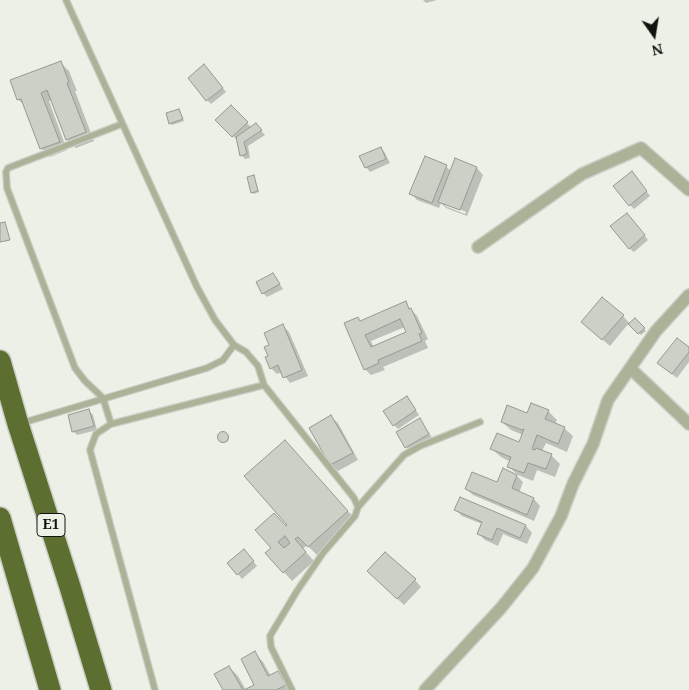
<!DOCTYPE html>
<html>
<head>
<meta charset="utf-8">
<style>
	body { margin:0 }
	#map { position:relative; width:689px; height:690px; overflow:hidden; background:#edf0e6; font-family:"Noto Serif",serif }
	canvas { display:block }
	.north { position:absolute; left:629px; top:10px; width:50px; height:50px; -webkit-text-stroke:4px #edf0e6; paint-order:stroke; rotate:167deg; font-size:14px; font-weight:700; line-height:20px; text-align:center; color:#11130f }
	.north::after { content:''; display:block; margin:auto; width:18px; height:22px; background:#11130f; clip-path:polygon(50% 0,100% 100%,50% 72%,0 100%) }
</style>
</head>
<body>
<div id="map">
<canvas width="689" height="690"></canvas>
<div class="north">N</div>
</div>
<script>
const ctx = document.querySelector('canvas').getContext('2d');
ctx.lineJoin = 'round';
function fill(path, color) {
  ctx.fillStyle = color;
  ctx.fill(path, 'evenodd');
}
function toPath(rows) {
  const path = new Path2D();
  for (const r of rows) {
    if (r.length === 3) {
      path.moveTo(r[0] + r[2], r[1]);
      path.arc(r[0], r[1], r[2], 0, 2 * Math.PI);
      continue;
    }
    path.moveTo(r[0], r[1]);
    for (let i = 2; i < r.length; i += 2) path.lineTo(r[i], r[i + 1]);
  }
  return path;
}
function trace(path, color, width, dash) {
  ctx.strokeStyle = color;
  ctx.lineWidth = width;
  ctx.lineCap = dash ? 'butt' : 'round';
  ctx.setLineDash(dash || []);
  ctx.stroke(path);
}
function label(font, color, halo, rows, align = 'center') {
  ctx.font = font + ' "Noto Serif",serif';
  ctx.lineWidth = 4.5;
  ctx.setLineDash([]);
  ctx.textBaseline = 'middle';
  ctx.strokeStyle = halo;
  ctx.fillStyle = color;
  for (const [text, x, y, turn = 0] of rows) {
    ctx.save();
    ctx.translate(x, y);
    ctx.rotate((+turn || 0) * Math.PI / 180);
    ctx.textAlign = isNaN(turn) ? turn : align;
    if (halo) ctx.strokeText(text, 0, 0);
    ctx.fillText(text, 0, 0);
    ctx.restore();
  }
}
fill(toPath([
	[423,0,437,0,426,3],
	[60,62,69,71,77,91,75,91,94,141,76,148,67,139,52,100,49,101,67,150,50,157,41,148,24,105,18,99],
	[208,70,226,92,211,104,207,100],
	[231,107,252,128,260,129,265,135,248,146,250,158,245,159,241,155,237,140,217,120],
	[179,110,184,121,172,125,170,123],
	[381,148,385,153,390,163,370,172,366,167],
	[425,158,446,167,451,171,456,160,477,168,483,175,467,216,446,208,441,203,439,208,417,200,411,193],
	[445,203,466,212,465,214,445,206],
	[254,177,259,192,254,194,252,192],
	[636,177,650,196,634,209,630,205],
	[631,218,648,240,634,252,629,248],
	[273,274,283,289,267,297,263,293],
	[405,303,417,316,428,339,425,341,428,348,383,367,385,370,371,375,365,369,358,319,361,322],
	[405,327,407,333,374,348,371,341],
	[623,316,630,324,635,319,646,331,641,335,629,323,610,346,589,328],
	[283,326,289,332,308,376,290,383,282,372,277,374,271,368,270,346],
	[689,349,689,362,677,378,663,367],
	[407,397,419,415,398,429,394,425],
	[89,411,93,415,97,430,77,435,73,431],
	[548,411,557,420,555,424,564,428,573,436,567,452,546,443,542,451,551,455,560,464,555,477,537,470,533,481,518,475,509,467,511,462,501,457,492,449,519,443,523,435,511,430,502,422,528,414],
	[331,417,338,423,358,460,338,471,331,465,311,428],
	[420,420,433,439,410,452,398,433],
	[224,438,5],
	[293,451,356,520,317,555,307,545,303,549,314,561,292,581,284,572,272,548,289,525],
	[517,476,523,482,519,493,534,499,540,506,534,521,473,495,466,489,498,484],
	[461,498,526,526,532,533,527,544,503,534,498,546,485,540,478,533,482,524,462,516,456,510],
	[248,555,257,566,242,579,229,563],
	[375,578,415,580,421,587,404,605],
	[255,653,263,662,271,676,278,672,287,681,292,690,247,690,256,685],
	[229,667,238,676,246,690,224,690]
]), '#0003');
const building = toPath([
	[61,61,69,82,67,83,86,132,66,140,47,90,41,93,60,142,40,149,21,99,17,100,10,80,61,61],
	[204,64,223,88,206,101,188,78,204,64],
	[231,105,248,122,232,137,215,120,231,105],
	[179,109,183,119,169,124,166,113,179,109],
	[256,123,262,130,244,142,247,154,240,156,236,137,256,123],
	[381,147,386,159,365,168,359,156,381,147],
	[425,156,447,165,432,203,409,194,425,156],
	[455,158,477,167,460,210,438,202,455,158],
	[632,171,647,191,629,206,613,186,632,171],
	[254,175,258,191,251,193,247,177,254,175],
	[627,213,645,235,629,249,610,226,627,213],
	[5,222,10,240,0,242,0,223,5,222],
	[273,273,280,284,262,294,256,282,273,273],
	[602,297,624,315,602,340,581,322,602,297],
	[406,301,409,309,411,308,422,333,419,334,422,341,378,360,379,363,364,370,344,323,358,317,360,321,406,301],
	[400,319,406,332,371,347,365,335,400,319],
	[635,318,645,328,638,334,628,324,635,318],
	[283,324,302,370,283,378,278,365,270,369,265,357,268,356,264,347,269,345,264,333,283,324],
	[677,338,689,347,689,352,672,374,657,363,677,338],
	[407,396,416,410,393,426,383,411,407,396],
	[531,403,549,410,545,419,565,427,558,444,537,435,532,449,535,450,536,448,552,454,546,469,528,463,524,473,507,467,511,457,490,449,497,433,519,442,524,429,522,430,501,422,507,405,527,413,531,403],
	[89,409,94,426,72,432,68,415,89,409],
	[331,415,353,453,330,465,309,428,331,415],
	[420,418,429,434,405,448,396,432,420,418],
	[223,437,5.5],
	[285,440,348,511,308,547,298,537,295,539,306,552,283,573,265,553,271,548,255,530,274,513,286,526,287,525,244,476,285,440],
	[285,536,290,543,284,548,278,542,285,536],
	[503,468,517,475,512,488,534,498,527,515,465,489,472,472,497,482,503,468],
	[460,497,526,525,520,538,497,528,492,540,477,534,482,522,454,510,460,497],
	[244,549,254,561,237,575,227,563,244,549],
	[385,552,416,579,397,599,367,571,385,552],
	[255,651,268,676,278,671,286,685,276,690,244,690,254,685,241,659,255,651],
	[229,666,243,690,223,690,214,674,229,666]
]);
fill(building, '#cdd0c7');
trace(building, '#969990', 1);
const lane = toPath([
	[66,0,197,287,215,320,234,345,246,352,258,366,264,385,354,498,358,507],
	[22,423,207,368,223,360,234,345],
	[111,424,103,398,85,381,75,368,7,188,6,172,8,168,122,124],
	[155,690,90,450,96,434,111,424,264,385],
	[292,690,271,647,270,636,297,591,323,553,355,516,358,507,404,455,420,446,480,422]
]);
const street = toPath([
	[478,247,582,174,641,148,689,190],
	[630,368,689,424],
	[425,690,501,608,533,568,561,516,573,484,593,444,608,400,656,331,689,295]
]);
const highway = toPath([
	[0,361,18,424,70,587,101,690],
	[0,518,50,690]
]);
trace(lane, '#cacdc4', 8);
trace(street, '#cacdc4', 14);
trace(highway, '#cacdc4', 24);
trace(lane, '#aab398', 5.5);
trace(street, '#aab398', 11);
trace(highway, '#5d6e31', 21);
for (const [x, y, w] of [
	[51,525,28]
]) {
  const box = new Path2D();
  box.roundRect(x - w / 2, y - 11.5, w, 23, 4);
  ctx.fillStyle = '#edf0e6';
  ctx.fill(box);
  trace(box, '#11130f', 1);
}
label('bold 14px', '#11130f', null, [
	["E1",51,525]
]);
</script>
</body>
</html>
